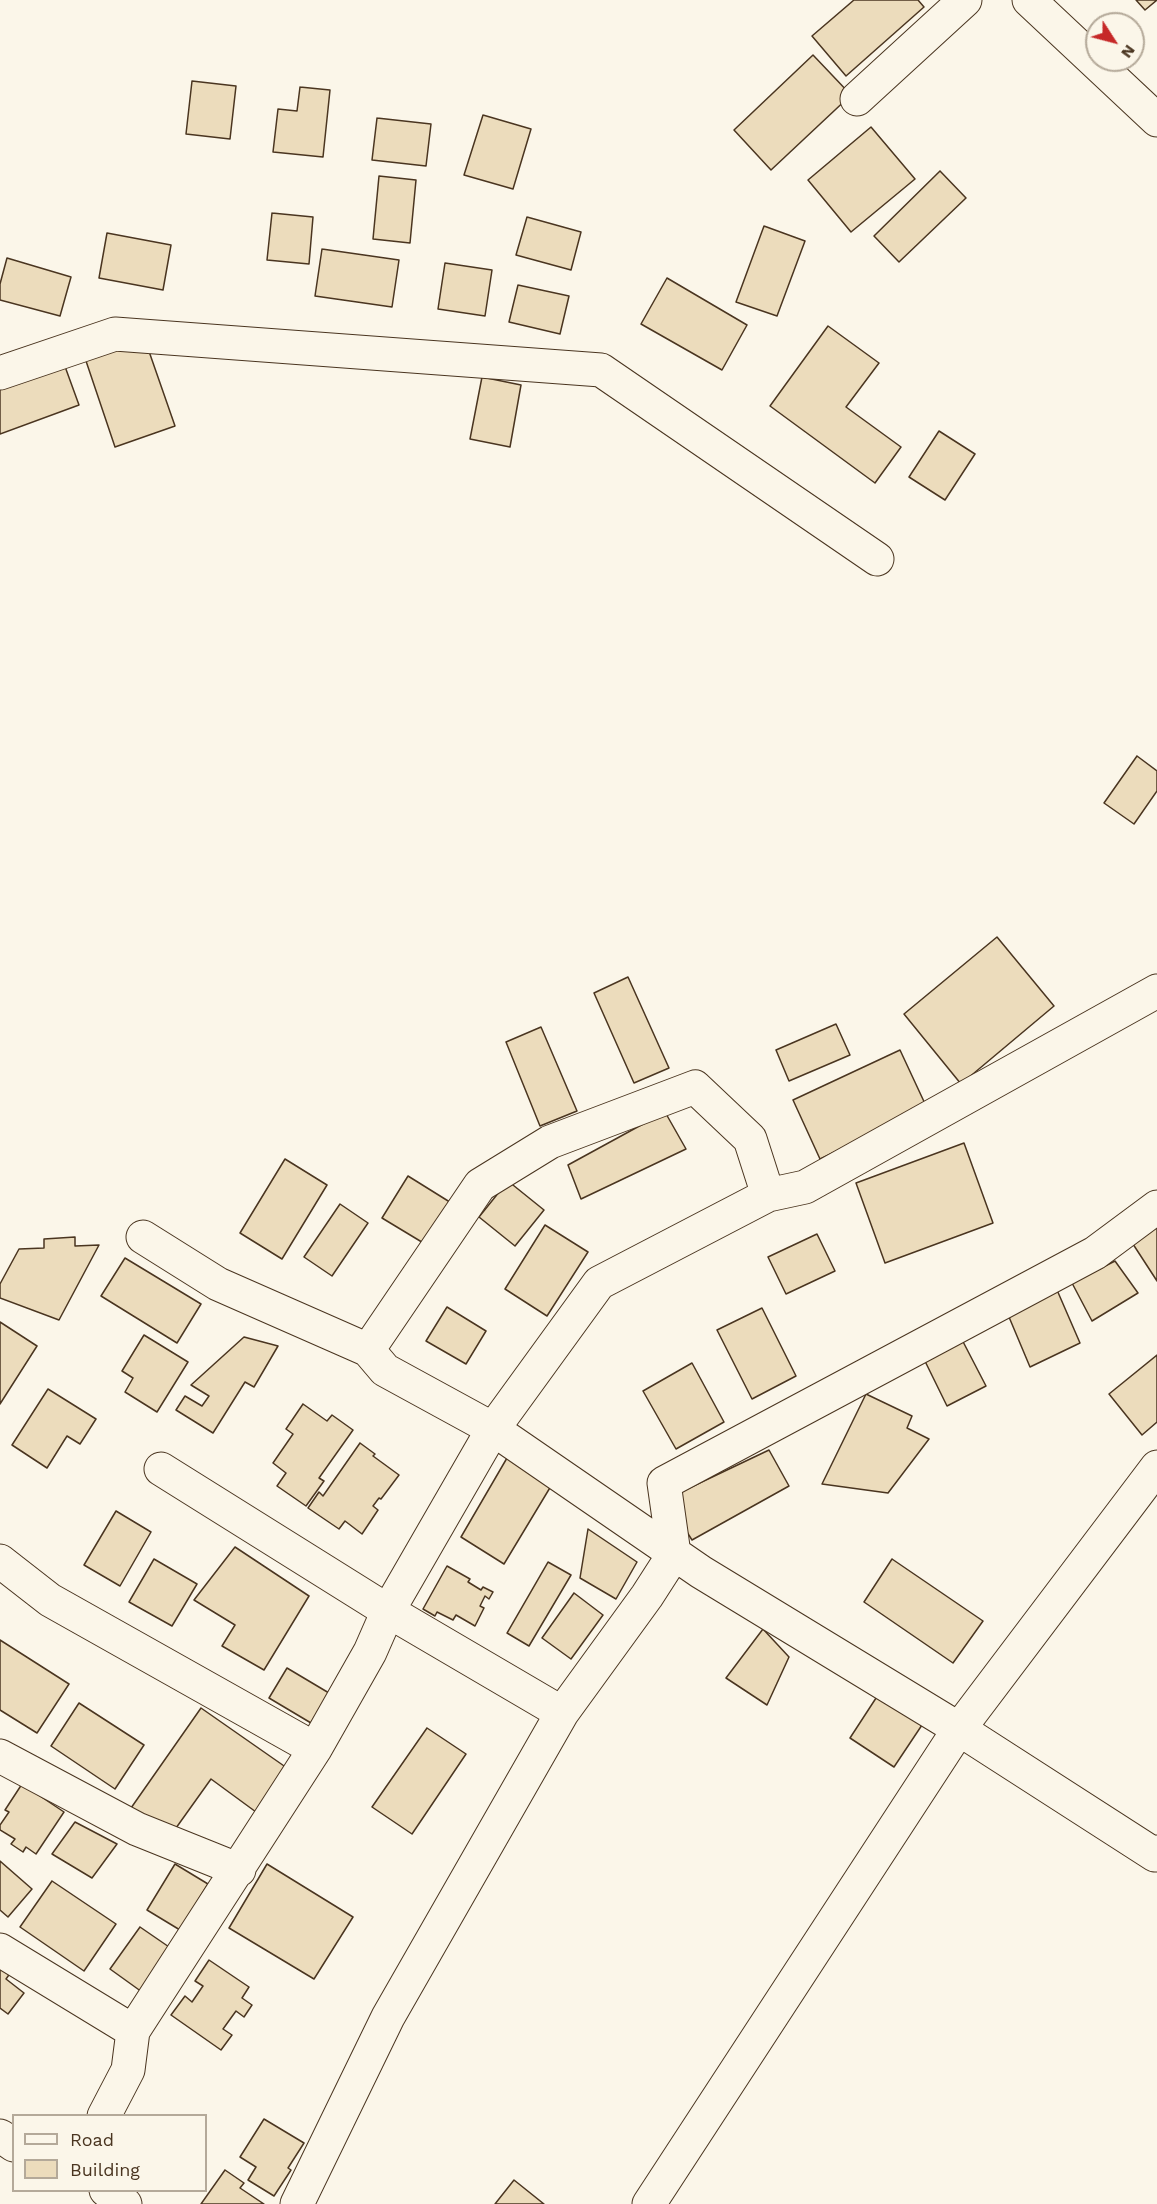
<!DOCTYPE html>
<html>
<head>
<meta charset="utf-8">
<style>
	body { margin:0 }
	#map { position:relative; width:1157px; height:2204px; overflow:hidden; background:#fbf6e9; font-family:"Work Sans",sans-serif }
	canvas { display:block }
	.legend { position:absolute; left:12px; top:2114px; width:195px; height:78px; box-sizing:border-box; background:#fbf6e9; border:2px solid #b4a999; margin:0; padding:8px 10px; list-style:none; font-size:18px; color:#4a3520 }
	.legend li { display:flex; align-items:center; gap:12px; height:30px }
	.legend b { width:30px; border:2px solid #b4a999 }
	.north { position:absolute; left:1085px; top:12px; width:60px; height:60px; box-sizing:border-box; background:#fbf6e9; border:2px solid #b4a999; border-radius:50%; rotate:126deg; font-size:16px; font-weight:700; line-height:24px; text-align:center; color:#4a3520 }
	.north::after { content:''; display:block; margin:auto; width:21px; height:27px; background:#c62828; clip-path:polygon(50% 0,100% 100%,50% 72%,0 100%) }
</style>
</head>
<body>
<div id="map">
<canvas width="1157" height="2204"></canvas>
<ul class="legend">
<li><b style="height:8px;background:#fbf6e9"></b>Road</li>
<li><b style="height:16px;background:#ecdcbc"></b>Building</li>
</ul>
<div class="north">N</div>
</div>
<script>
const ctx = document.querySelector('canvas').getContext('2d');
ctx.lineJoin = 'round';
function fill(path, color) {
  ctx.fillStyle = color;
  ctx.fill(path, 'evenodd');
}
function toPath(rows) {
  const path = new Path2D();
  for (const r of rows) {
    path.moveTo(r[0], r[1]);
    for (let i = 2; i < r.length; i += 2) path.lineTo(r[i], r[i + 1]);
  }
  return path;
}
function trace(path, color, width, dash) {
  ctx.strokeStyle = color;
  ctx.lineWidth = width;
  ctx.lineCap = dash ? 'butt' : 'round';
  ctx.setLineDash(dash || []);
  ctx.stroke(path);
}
const building = toPath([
	[854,0,918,0,924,7,846,76,812,36,854,0],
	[1136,0,1157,0,1145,10,1136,0],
	[813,55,851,95,771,170,734,130,813,55],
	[192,81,236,86,230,139,186,134,192,81],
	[300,87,330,90,323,157,273,152,278,109,297,111,300,87],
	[483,115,531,129,513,189,464,175,483,115],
	[377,118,431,124,426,166,372,160,377,118],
	[871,127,915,179,851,232,808,180,871,127],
	[940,171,966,198,899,262,874,236,940,171],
	[379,176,416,180,410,243,373,239,379,176],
	[272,213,313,217,309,264,267,260,272,213],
	[527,217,581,232,571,270,516,255,527,217],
	[764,226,805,241,777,316,736,302,764,226],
	[107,233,171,245,163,290,99,278,107,233],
	[322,249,399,260,392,307,315,296,322,249],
	[7,258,71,277,60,316,0,300,0,284,7,258],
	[445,263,492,270,485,316,438,309,445,263],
	[667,278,747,325,722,370,641,324,667,278],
	[518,285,569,296,560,334,509,322,518,285],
	[828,326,879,363,846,407,901,447,875,483,770,406,828,326],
	[144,337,175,426,115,447,85,358,144,337],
	[63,361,79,405,0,434,0,384,63,361],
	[482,377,521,385,510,447,470,439,482,377],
	[939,431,975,454,945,500,909,477,939,431],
	[1137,756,1157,771,1157,791,1134,824,1104,803,1137,756],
	[997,937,1054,1006,961,1084,904,1014,997,937],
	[628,977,669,1068,634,1083,594,993,628,977],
	[836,1024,850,1055,789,1081,776,1050,836,1024],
	[541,1027,577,1111,540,1126,506,1042,541,1027],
	[900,1050,927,1108,820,1159,793,1100,900,1050],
	[665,1112,686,1149,581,1199,568,1165,665,1112],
	[964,1143,993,1223,885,1263,856,1183,964,1143],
	[285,1159,327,1185,282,1259,240,1233,285,1159],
	[408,1176,461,1209,435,1250,382,1218,408,1176],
	[508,1181,544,1210,515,1246,479,1217,508,1181],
	[340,1204,368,1223,332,1276,304,1257,340,1204],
	[545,1225,588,1252,547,1316,505,1289,545,1225],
	[1157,1226,1157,1281,1131,1241,1157,1226],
	[817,1234,835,1271,786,1294,768,1257,817,1234],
	[75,1237,75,1246,99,1245,59,1320,0,1298,0,1284,19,1249,44,1248,44,1239,75,1237],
	[125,1258,201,1304,177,1343,101,1296,125,1258],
	[1115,1261,1138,1293,1092,1321,1072,1283,1115,1261],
	[1057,1290,1080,1343,1030,1367,1009,1317,1057,1290],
	[447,1307,486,1331,466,1364,426,1341,447,1307],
	[762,1308,796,1376,752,1399,717,1330,762,1308],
	[0,1322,37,1346,0,1404,0,1322],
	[958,1332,986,1386,947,1406,920,1351,958,1332],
	[144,1335,188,1362,157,1412,125,1392,133,1378,122,1371,144,1335],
	[244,1337,278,1346,254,1387,245,1382,213,1433,176,1410,185,1396,202,1406,209,1396,191,1385,244,1337],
	[1157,1355,1157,1422,1142,1435,1109,1394,1157,1355],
	[692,1363,724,1422,676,1449,643,1391,692,1363],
	[48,1389,96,1419,80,1444,67,1436,47,1468,12,1445,48,1389],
	[866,1394,912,1416,907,1428,929,1439,888,1493,822,1484,866,1394],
	[303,1404,327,1421,332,1415,353,1430,319,1478,324,1481,306,1506,277,1486,286,1473,273,1463,293,1434,286,1429,303,1404],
	[360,1443,375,1454,373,1456,399,1475,381,1499,379,1498,373,1506,378,1510,362,1534,345,1521,339,1529,308,1508,319,1492,323,1496,360,1443],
	[769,1450,789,1486,692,1540,666,1499,769,1450],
	[507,1458,551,1486,504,1564,461,1537,507,1458],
	[116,1511,151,1532,120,1586,84,1565,116,1511],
	[588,1529,637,1562,616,1599,580,1578,588,1529],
	[235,1547,309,1596,264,1670,222,1646,235,1625,194,1600,235,1547],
	[154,1559,197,1584,172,1626,129,1602,154,1559],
	[892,1559,983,1621,953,1663,864,1602,892,1559],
	[548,1562,571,1575,529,1646,507,1633,548,1562],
	[447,1566,470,1579,468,1582,481,1590,483,1587,493,1592,489,1599,485,1596,480,1606,484,1608,475,1626,456,1615,453,1620,437,1612,435,1616,423,1609,447,1566],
	[574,1593,603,1615,571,1659,542,1638,574,1593],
	[763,1629,789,1657,767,1705,726,1678,763,1629],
	[0,1640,69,1684,37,1733,0,1710,0,1640],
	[287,1668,329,1693,311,1723,269,1698,287,1668],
	[878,1695,922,1725,894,1767,850,1738,878,1695],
	[79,1703,144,1745,115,1789,51,1746,79,1703],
	[201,1708,287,1768,256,1812,211,1779,171,1835,131,1808,201,1708],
	[427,1728,466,1754,412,1834,372,1807,427,1728],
	[22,1784,64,1812,36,1854,26,1847,23,1852,11,1844,15,1839,0,1830,0,1825,9,1812,5,1810,22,1784],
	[75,1822,117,1844,92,1878,52,1854,75,1822],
	[0,1861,32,1889,8,1917,0,1910,0,1861],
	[175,1864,208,1884,180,1930,147,1910,175,1864],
	[267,1864,353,1917,314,1979,229,1928,267,1864],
	[52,1881,116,1924,84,1971,20,1927,52,1881],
	[140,1927,172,1949,142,1992,110,1969,140,1927],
	[0,1948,11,1972,6,1979,24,1993,8,2014,0,2008,0,1948],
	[209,1960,249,1987,242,1998,252,2005,244,2017,236,2011,223,2029,232,2035,221,2050,171,2015,185,1996,192,2002,203,1986,195,1981,209,1960],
	[264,2119,304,2143,288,2168,291,2170,274,2196,248,2180,256,2167,240,2157,264,2119],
	[225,2170,244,2183,240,2188,264,2204,201,2204,225,2170],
	[514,2180,544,2204,495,2204,514,2180]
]);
fill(building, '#ecdcbc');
trace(building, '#4a3520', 1.5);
const minor = toPath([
	[1029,0,1157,120],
	[857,99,965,0],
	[0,373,115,334,601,370,877,559],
	[143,1237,218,1284,368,1350,385,1370,493,1429,701,1572,959,1729,649,2204],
	[368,1350,480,1185,550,1142,695,1087,750,1139,768,1195],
	[1157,1467,959,1729,1155,1855,1157,1852],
	[161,1469,388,1611,562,1713],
	[0,1561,50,1600,315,1749],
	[0,1756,137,1829,239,1870],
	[0,1950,133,2031],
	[104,2116,128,2070,133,2031,315,1749,370,1652,388,1611,493,1429,599,1283,768,1195,805,1187,1157,991],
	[0,2136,14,2145],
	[106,2190,125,2204],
	[297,2204,388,2017,562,1713,647,1596,674,1554,664,1483,1095,1253,1157,1207]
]);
trace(minor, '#4a3520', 35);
trace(minor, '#fbf6e9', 33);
</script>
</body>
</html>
